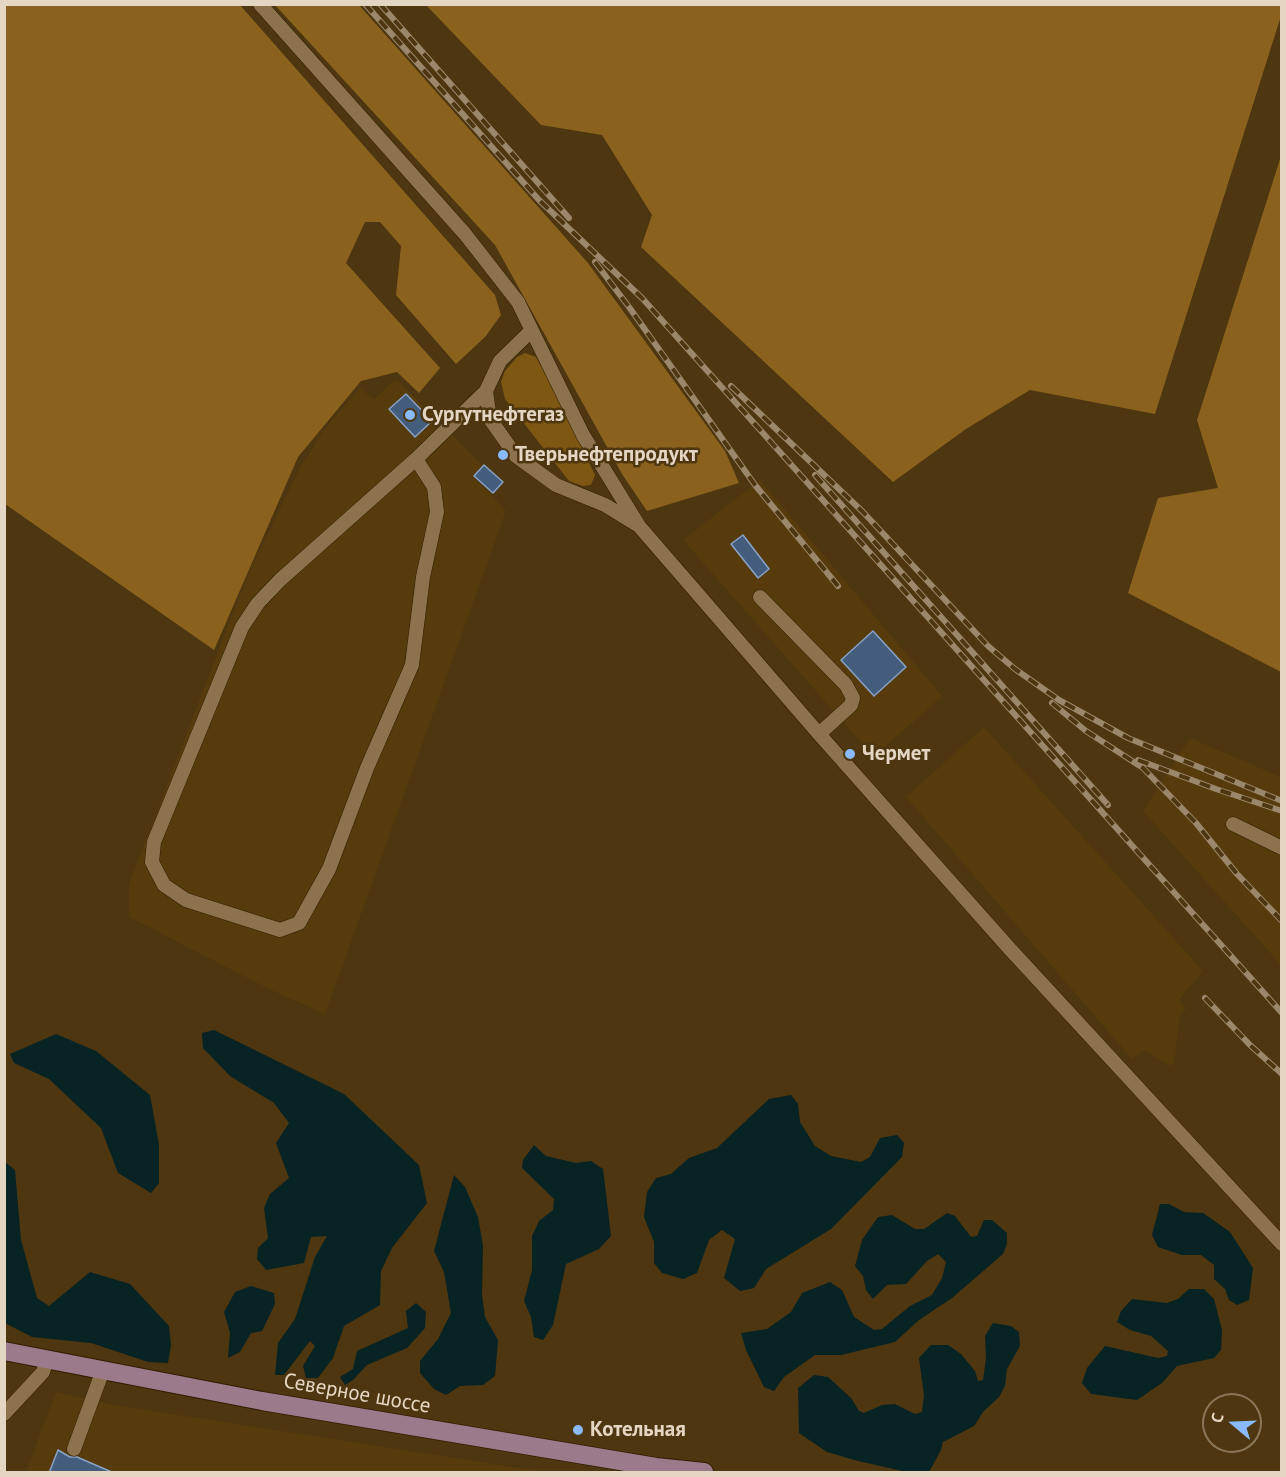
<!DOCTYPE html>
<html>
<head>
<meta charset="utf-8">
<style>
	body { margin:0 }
	#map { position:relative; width:1286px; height:1477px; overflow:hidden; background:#4d3610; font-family:"PT Sans",sans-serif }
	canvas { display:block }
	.frame { position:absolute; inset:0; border:6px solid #e5d6c3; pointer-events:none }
	.north { position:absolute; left:1202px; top:1393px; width:60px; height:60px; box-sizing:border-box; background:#4d3610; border:2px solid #8a7658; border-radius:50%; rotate:289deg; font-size:16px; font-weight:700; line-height:24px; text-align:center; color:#e5d6c3 }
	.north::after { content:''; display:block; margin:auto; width:21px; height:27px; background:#89bafc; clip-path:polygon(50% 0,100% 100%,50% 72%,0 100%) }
</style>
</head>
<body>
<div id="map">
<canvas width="1286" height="1477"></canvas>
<div class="frame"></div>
<div class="north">С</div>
</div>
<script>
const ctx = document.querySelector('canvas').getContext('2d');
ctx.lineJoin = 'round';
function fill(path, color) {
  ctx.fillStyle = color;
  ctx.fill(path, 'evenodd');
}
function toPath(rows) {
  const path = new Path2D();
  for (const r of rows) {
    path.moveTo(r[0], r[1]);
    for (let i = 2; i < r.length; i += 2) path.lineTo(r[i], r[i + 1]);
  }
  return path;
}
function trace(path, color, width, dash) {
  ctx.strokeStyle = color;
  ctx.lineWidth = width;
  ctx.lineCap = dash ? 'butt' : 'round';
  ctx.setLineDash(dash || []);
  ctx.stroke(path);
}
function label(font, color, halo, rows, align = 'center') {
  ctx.font = font + ' "PT Sans",sans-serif';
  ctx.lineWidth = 5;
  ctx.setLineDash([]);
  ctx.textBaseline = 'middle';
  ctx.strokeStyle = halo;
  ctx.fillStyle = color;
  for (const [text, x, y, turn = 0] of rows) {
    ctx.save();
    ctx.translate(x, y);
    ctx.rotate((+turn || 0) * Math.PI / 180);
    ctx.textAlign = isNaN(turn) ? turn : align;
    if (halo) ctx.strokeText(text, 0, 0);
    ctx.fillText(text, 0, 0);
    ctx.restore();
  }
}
fill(toPath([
	[396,379,482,465,474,477,506,511,325,1014,269,989,129,917,129,884,238,600,252,566,299,470,323,431,360,388,374,399],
	[760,480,942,696,874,757,683,540],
	[984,727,1203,971,1179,1000,1186,1009,1180,1015,1174,1063,1170,1066,1144,1050,1132,1059,906,797],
	[1190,738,1281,777,1281,965,1143,811],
	[56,1392,114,1405,546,1472,26,1472]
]), '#573b0c');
fill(toPath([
	[525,353,536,357,548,379,595,475,591,485,583,486,569,481,505,399,501,382,505,371,517,357]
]), '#7e5713');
fill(toPath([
	[5,4,240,5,495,295,501,315,485,337,456,364,396,295,401,246,380,222,365,222,346,263,440,368,419,393,397,372,361,381,298,457,214,650,5,504],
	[1281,4,1281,16,1155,414,1030,390,966,429,893,482,641,247,652,215,602,135,541,125,426,5],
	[275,5,359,5,588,263,725,451,739,483,647,511,622,474,495,245],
	[1281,156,1282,672,1281,672,1128,593,1158,498,1218,488,1197,420]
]), '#8b621d');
fill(toPath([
	[214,1030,344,1094,419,1165,427,1203,392,1248,381,1271,380,1305,344,1326,333,1358,318,1378,306,1378,303,1366,315,1346,310,1341,284,1375,275,1375,278,1343,295,1319,315,1257,327,1236,311,1237,304,1263,266,1270,257,1259,258,1248,268,1238,264,1208,270,1194,289,1178,276,1143,289,1123,274,1103,230,1076,203,1048,202,1033],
	[56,1034,96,1051,150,1095,159,1145,159,1183,151,1193,118,1173,101,1128,49,1079,14,1063,10,1054],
	[791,1095,798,1104,800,1122,815,1146,831,1156,861,1162,870,1157,880,1138,897,1135,904,1143,902,1157,831,1229,766,1269,754,1288,740,1291,724,1278,735,1239,722,1230,709,1240,697,1273,683,1279,662,1273,654,1263,654,1242,644,1217,647,1192,656,1178,671,1174,689,1158,717,1148,769,1099],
	[534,1145,546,1156,576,1163,591,1161,603,1169,611,1236,599,1249,566,1264,553,1325,543,1340,534,1337,531,1317,524,1301,532,1270,532,1236,539,1221,553,1210,554,1199,522,1168,523,1160],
	[5,1162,15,1170,21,1240,37,1298,49,1306,90,1272,130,1284,169,1326,171,1345,168,1363,148,1362,91,1343,32,1337,5,1323],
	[454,1175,465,1187,478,1217,483,1246,482,1295,485,1317,498,1340,495,1376,483,1385,460,1386,446,1395,434,1389,420,1373,420,1361,438,1339,451,1313,444,1272,434,1251],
	[1160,1204,1169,1204,1184,1212,1203,1213,1230,1232,1253,1268,1249,1300,1237,1305,1229,1300,1225,1289,1214,1279,1214,1265,1201,1255,1182,1255,1158,1247,1152,1235],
	[947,1213,955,1216,971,1237,977,1236,984,1220,992,1220,1007,1233,1007,1244,1003,1254,952,1298,919,1320,895,1342,841,1355,815,1355,784,1377,774,1391,764,1387,746,1350,741,1333,767,1329,791,1312,802,1293,830,1282,842,1290,854,1317,874,1330,882,1329,910,1306,932,1295,942,1278,946,1262,938,1254,927,1261,906,1284,887,1285,873,1299,866,1290,863,1276,855,1266,862,1240,878,1217,892,1215,915,1229,924,1229],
	[251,1286,274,1293,275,1304,262,1331,251,1333,240,1352,228,1358,230,1333,224,1312,235,1292],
	[1189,1289,1204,1289,1214,1299,1222,1330,1221,1350,1214,1358,1177,1366,1162,1383,1137,1400,1091,1394,1082,1383,1087,1368,1105,1346,1158,1358,1167,1356,1168,1351,1151,1336,1130,1330,1117,1322,1121,1311,1132,1299,1167,1303,1178,1299],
	[416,1303,426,1312,425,1328,407,1348,367,1365,353,1380,345,1385,340,1377,353,1369,357,1351,408,1328,406,1311],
	[993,1323,1011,1326,1019,1332,1020,1346,1007,1369,1005,1386,999,1397,983,1412,974,1426,943,1442,941,1450,929,1472,907,1472,858,1461,827,1452,799,1433,798,1388,814,1375,828,1377,851,1398,859,1411,864,1413,882,1405,895,1404,915,1414,922,1412,924,1395,919,1358,931,1345,948,1345,961,1354,975,1371,978,1381,983,1380,986,1358,985,1336]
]), '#082323');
const building = toPath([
	[406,394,432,421,415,437,389,409,406,394],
	[484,465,503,482,493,493,474,476,484,465],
	[743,535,769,569,758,578,731,544,743,535],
	[873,631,906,667,874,696,841,660,873,631],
	[58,1450,70,1457,77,1457,114,1473,49,1473,58,1450]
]);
fill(building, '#445d7d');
trace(building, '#87a3c7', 1.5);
const minor = toPath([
	[260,4,465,234,518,302,583,435,639,526,819,734,1009,948,1282,1244],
	[532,330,500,361,486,391,490,419,516,456,556,485,605,505,636,524],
	[416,459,434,487,437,512,423,577,412,665,367,768,329,869,299,923,280,930,186,900,164,885,152,862,154,842,242,627,258,603,280,580,416,459,486,391],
	[760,597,846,685,853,698,851,705,819,734],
	[1233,824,1282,848],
	[4,1414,43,1372,47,1359],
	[74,1449,103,1370]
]);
const major = toPath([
	[4,1351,262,1401,656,1467,704,1472]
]);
trace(minor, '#2f1e02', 15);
trace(major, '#2f1e02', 20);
trace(minor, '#8d734d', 14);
trace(major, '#9b7a8b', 18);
const rail = toPath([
	[365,4,539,200,642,298,1282,1013],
	[380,4,569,218],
	[595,262,629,307,755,485,838,586],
	[731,386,863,512,988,646,1015,669,1059,700,1128,738,1282,801],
	[815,475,1108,805],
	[1052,703,1086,731,1143,768,1196,823,1237,874,1282,921],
	[1138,760,1216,789,1282,811],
	[1205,998,1250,1045,1282,1074]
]);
trace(rail, '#9b886c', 6);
trace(rail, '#4d3610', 4, [11]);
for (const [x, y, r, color] of [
	[410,415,6,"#89bafc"],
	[503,455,6,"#89bafc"],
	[850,754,6,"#89bafc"],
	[578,1430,6,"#89bafc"]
]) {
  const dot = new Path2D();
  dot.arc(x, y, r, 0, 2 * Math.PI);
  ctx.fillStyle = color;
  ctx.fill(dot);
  trace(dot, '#4d3610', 2);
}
label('bold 21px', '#e5d6c3', '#4d3610', [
	["Сургутнефтегаз",422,415],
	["Тверьнефтепродукт",515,455],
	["Чермет",862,754],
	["Котельная",590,1430]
], 'left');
label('21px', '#e5d6c3', '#4d3610', [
	["Северное шоссе",357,1394,10]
]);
</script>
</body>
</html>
